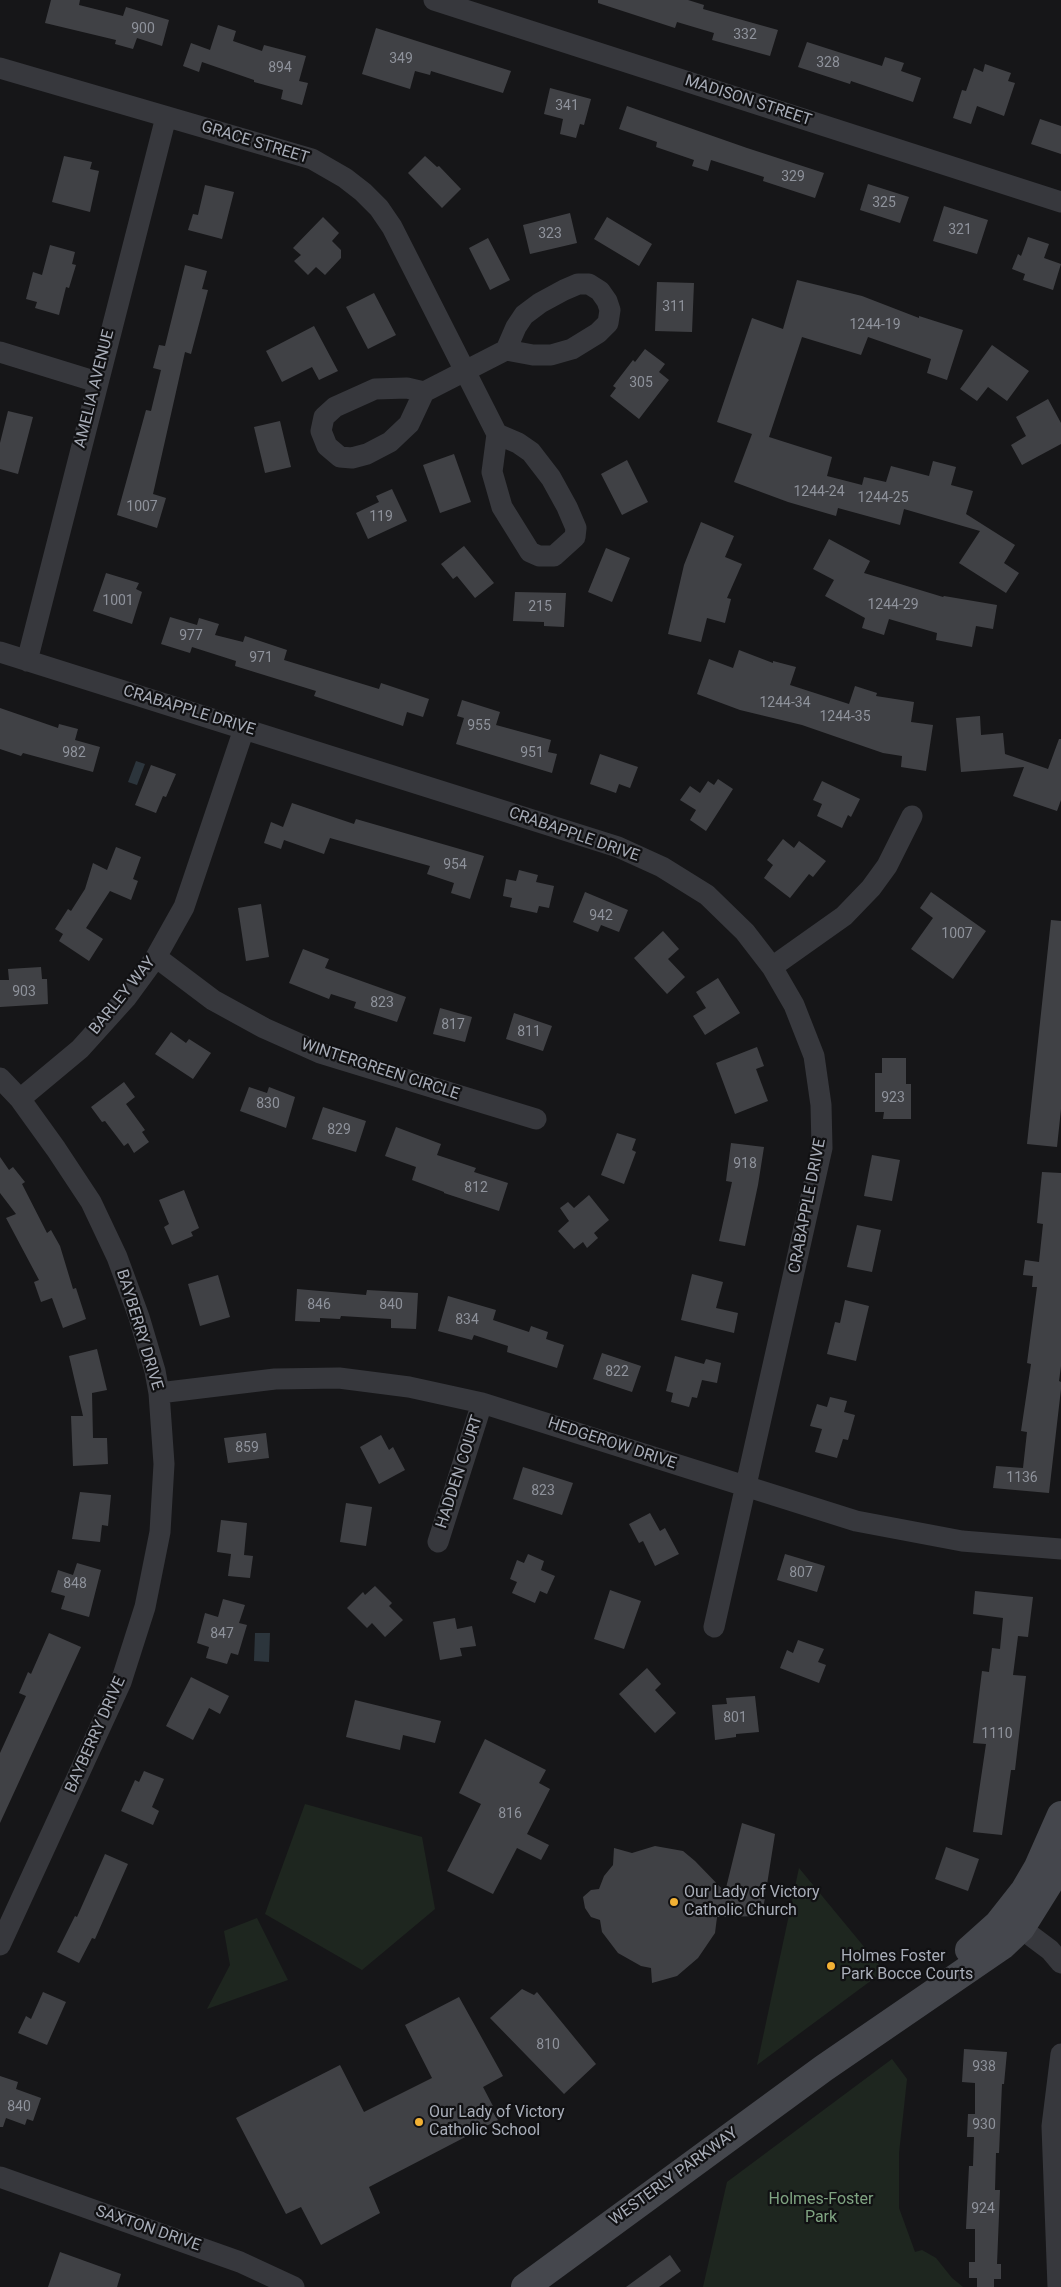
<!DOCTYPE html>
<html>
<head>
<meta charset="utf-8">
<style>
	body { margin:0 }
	canvas { display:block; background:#161618 }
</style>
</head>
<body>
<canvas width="1061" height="2287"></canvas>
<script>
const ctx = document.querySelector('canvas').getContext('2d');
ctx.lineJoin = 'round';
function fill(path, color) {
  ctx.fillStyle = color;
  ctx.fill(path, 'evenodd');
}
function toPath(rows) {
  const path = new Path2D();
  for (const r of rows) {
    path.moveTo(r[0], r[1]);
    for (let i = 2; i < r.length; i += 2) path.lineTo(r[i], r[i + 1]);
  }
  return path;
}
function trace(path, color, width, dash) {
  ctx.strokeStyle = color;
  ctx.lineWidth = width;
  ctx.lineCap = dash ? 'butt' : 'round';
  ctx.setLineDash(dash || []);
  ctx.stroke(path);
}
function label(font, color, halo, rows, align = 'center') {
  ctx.font = font + ' Roboto,sans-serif';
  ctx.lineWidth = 4.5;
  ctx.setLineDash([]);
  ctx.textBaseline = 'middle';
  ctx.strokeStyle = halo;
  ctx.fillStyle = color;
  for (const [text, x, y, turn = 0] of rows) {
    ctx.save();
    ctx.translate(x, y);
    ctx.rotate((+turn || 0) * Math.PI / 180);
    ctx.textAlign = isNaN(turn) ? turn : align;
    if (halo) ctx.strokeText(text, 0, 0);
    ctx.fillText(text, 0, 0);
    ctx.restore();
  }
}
fill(toPath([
	[305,1804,422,1837,435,1909,362,1970,265,1914],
	[799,1868,884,1971,757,2065],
	[257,1918,288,1980,207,2009,230,1965,224,1931],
	[892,2059,907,2079,899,2153,899,2208,915,2252,922,2250,936,2258,952,2278,963,2287,703,2287,727,2182]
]), '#1e261f');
fill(toPath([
	[136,761,145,764,137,785,128,782],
	[255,1633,270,1633,269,1662,254,1661]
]), '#2c353c');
fill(toPath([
	[51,0,80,0,79,5,123,16,126,7,169,20,162,46,137,38,133,49,115,44,116,40,45,23],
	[598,0,688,0,704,5,703,9,778,30,770,56,712,40,714,33,677,22,675,28,598,3],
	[218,25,236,31,233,41,262,51,264,45,306,56,299,81,308,83,302,105,281,99,283,90,254,82,254,80,202,62,199,72,183,66,191,43,210,50],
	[376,28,511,71,503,93,431,71,430,75,415,71,410,89,362,74],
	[807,42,882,66,885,57,904,63,901,71,921,78,913,102,851,81,850,84,798,67],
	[985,64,1011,73,1008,81,1015,83,1004,116,977,106,971,124,953,118,962,90,966,91,974,68,983,72],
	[550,88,591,99,584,125,580,124,576,138,560,134,563,119,544,114],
	[627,106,747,148,824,173,815,198,763,181,764,177,711,160,708,171,692,166,694,160,656,147,657,142,619,129],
	[1040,119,1061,126,1061,154,1031,144],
	[64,156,92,162,90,169,99,171,90,212,52,202],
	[425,156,437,167,439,166,461,189,442,208,408,173],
	[868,184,909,197,900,223,860,210],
	[205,185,234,192,222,239,188,230,193,214,198,215],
	[944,206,988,220,977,254,933,241],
	[570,213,577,243,530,254,523,225],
	[323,217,339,233,332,241,341,250,341,258,325,275,316,267,308,275,294,261,301,255,293,248],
	[607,217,652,244,639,266,594,239],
	[1028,237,1049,244,1044,258,1061,264,1053,290,1023,280,1025,274,1012,269,1018,254,1021,256],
	[488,238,510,280,490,290,469,248],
	[50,245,75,252,72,264,76,265,69,288,66,287,59,315,35,308,37,302,26,299,33,272,42,275],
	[185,265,207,271,202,289,208,290,191,354,185,352,153,494,166,498,157,528,117,515,146,410,151,411,161,370,153,368,159,345,165,346],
	[797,280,862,296,919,318,919,316,963,330,947,380,927,373,931,359,868,337,861,355,802,337,769,437,832,457,827,476,862,485,864,477,886,482,891,466,929,476,933,461,956,467,951,485,973,491,966,514,1015,545,1004,563,1019,573,1006,593,959,563,980,531,904,509,900,525,838,508,836,516,788,502,734,482,752,434,717,422,752,318,783,329],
	[657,282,694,283,692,332,655,331],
	[374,293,396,335,368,349,346,307],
	[314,326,338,371,319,380,312,367,282,382,266,351],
	[992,345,1029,371,1007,401,988,387,977,401,960,389],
	[645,349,665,364,659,372,669,380,639,419,610,396,616,388,613,386,633,360,635,362],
	[1048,399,1061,423,1061,444,1022,465,1011,445,1026,436,1016,417],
	[8,411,33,417,18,474,0,469,0,443],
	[280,421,291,467,265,473,254,427],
	[454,454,471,502,440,513,423,465],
	[627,460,648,502,622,515,601,474],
	[392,489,407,521,368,539,356,513,379,502,376,496],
	[701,522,734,536,725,557,742,564,727,598,731,599,725,623,707,618,701,642,668,634,684,565],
	[829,539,870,561,864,573,943,597,944,596,997,605,993,629,976,626,972,647,936,640,937,633,889,619,884,635,862,628,865,618,825,596,834,580,813,569],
	[464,546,494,583,475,598,457,576,453,579,441,564],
	[606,548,630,558,612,602,588,592],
	[106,573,139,583,136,589,142,592,132,624,93,611],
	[515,592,566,593,564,627,544,626,544,622,513,621],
	[170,617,197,625,199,618,219,624,215,635,243,642,245,636,287,650,284,660,379,689,381,683,429,699,423,717,407,712,403,726,314,696,316,691,235,666,236,661,192,647,190,653,161,644],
	[739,650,773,663,773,661,796,667,790,685,849,704,855,686,877,693,876,696,914,702,911,722,933,725,926,771,901,767,902,756,883,753,802,725,740,710,697,694,709,659,733,668],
	[462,700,500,712,496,725,551,740,548,752,557,754,552,773,456,744,464,718,457,716],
	[0,708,58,728,59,724,78,729,75,740,100,747,93,772,23,753,21,756,0,749],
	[980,716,981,735,1003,733,1005,754,1048,769,1059,739,1061,739,1061,800,1057,811,1013,796,1024,767,961,772,956,718],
	[600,754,638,767,630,788,619,784,616,793,590,784],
	[151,765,176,774,166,797,163,796,156,813,135,805],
	[718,779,733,789,706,831,690,820,696,810,680,800,690,786,700,793,708,781,714,785],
	[822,781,860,799,851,817,848,815,842,828,817,816,822,804,813,800],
	[292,803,354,824,356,819,484,856,470,899,451,893,454,883,427,874,430,866,330,838,324,854,284,840,281,849,264,843,271,822,283,827],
	[783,839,794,848,799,841,826,861,813,877,809,874,790,898,764,878,773,865,767,860],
	[116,847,141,857,133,879,138,881,131,900,110,891,86,928,103,939,89,961,59,941,63,934,55,929,68,909,71,911,85,889,93,863,107,870],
	[519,870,538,875,536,882,554,886,549,908,539,906,537,913,510,907,512,898,503,896,506,879,516,881],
	[585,892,628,910,619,932,601,925,598,932,573,922],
	[931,892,986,931,953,979,911,949,933,918,920,908],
	[261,904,269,957,246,961,238,908],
	[1051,920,1061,921,1061,1109,1057,1147,1027,1144],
	[663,931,679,949,668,959,685,977,667,994,634,958],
	[303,949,329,959,325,968,406,997,397,1022,354,1008,356,1002,331,994,329,999,289,983],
	[41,967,42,979,47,979,48,1004,0,1007,0,980,9,980,8,969],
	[718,978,740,1013,705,1035,693,1016,706,1008,696,992],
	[440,1008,472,1017,465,1042,433,1034],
	[514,1013,552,1026,543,1051,506,1039],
	[171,1032,186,1043,189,1039,211,1053,193,1079,155,1054],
	[757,1047,764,1066,756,1069,768,1101,735,1114,716,1063],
	[882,1058,906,1058,906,1084,911,1084,911,1119,883,1119,884,1112,875,1112,875,1073,882,1073],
	[124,1082,135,1097,126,1104,145,1130,142,1132,149,1142,134,1153,128,1143,124,1146,105,1121,102,1122,91,1107],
	[249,1087,267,1093,269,1087,295,1097,286,1128,240,1111],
	[323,1107,366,1121,356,1152,312,1139],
	[396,1127,441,1144,437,1155,476,1168,474,1172,508,1183,499,1211,444,1193,444,1192,412,1180,416,1167,385,1156],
	[617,1133,636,1139,632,1150,636,1152,624,1184,601,1175],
	[731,1143,764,1147,758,1185,745,1246,719,1241,732,1182,726,1181],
	[872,1155,900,1160,892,1201,864,1196],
	[0,1157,9,1170,13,1167,25,1182,22,1184,47,1233,51,1230,60,1246,73,1289,76,1288,86,1319,63,1328,52,1298,41,1302,34,1282,39,1280,6,1218,16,1214,0,1193],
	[1042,1172,1061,1173,1061,1366,1059,1381,1061,1382,1061,1389,1049,1493,993,1488,996,1466,1023,1468,1027,1432,1021,1431,1031,1364,1027,1363,1037,1287,1032,1287,1033,1276,1023,1275,1025,1260,1039,1262,1043,1224,1037,1223],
	[184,1190,199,1228,191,1232,193,1236,172,1245,164,1227,169,1224,159,1200],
	[589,1195,609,1220,594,1233,598,1238,587,1248,583,1242,574,1249,558,1231,569,1221,560,1208,568,1202,574,1208],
	[857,1225,881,1230,872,1272,847,1267],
	[692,1274,723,1282,716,1308,738,1313,734,1333,681,1320],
	[218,1275,230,1317,200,1326,188,1284],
	[297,1289,366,1295,367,1290,418,1293,416,1329,391,1328,391,1319,341,1316,340,1319,320,1318,320,1322,295,1321],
	[448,1296,496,1310,493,1320,529,1332,531,1326,548,1332,546,1339,564,1345,557,1368,507,1352,508,1346,474,1335,472,1340,438,1331],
	[845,1300,869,1306,856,1361,827,1354,835,1322,840,1323],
	[97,1349,107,1390,92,1393,93,1438,107,1438,108,1464,73,1466,71,1416,83,1416,69,1356],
	[602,1353,641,1366,632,1392,593,1379],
	[675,1356,704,1364,706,1359,721,1363,717,1383,702,1380,697,1398,692,1397,689,1407,671,1402,673,1393,666,1391],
	[830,1397,847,1401,844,1412,855,1415,848,1440,843,1439,837,1458,815,1452,822,1429,810,1426,817,1404,827,1407],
	[266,1433,269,1458,228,1463,224,1438],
	[381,1435,389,1450,393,1447,405,1470,379,1484,360,1447],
	[523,1467,573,1483,562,1515,513,1499],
	[80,1492,111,1495,108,1526,102,1525,100,1542,72,1539],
	[346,1503,372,1507,366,1546,340,1542],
	[650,1513,660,1531,665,1528,679,1554,655,1566,643,1541,639,1543,629,1524],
	[221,1520,247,1523,244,1555,253,1556,250,1578,228,1576,231,1554,217,1552],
	[528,1554,544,1561,541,1570,555,1576,547,1594,540,1591,535,1603,512,1593,517,1582,510,1579,517,1560,524,1563],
	[785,1554,825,1566,817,1592,777,1580],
	[77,1563,101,1570,89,1617,61,1609,65,1596,51,1592,58,1570,73,1575],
	[375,1586,392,1603,389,1606,403,1620,385,1637,372,1623,367,1628,347,1608,363,1592,365,1595],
	[610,1590,641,1601,624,1649,594,1639],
	[975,1591,1033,1597,1028,1637,1018,1636,1013,1675,1026,1676,1015,1770,1011,1770,1002,1835,973,1832,986,1744,973,1743,982,1671,989,1672,992,1648,1000,1649,1003,1618,973,1614],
	[223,1599,245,1605,239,1623,247,1625,238,1655,231,1653,227,1664,206,1658,209,1647,197,1643,205,1613,218,1617],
	[455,1618,457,1629,472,1626,476,1646,460,1648,462,1656,440,1660,433,1622],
	[49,1633,81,1647,0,1823,0,1753,26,1696,19,1693,28,1672,31,1674],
	[798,1640,824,1649,818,1662,826,1665,819,1683,780,1668,787,1650,793,1653],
	[647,1668,661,1684,655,1690,676,1713,655,1733,619,1694],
	[191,1677,229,1696,220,1714,209,1708,193,1740,166,1726],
	[755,1696,759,1732,736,1734,736,1737,715,1740,712,1705,727,1704,726,1698],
	[355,1700,441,1721,435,1743,403,1735,400,1750,346,1737],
	[485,1739,546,1770,539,1783,550,1789,527,1834,549,1845,541,1860,517,1848,493,1894,447,1871,481,1804,459,1793],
	[144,1771,164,1779,152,1807,159,1811,153,1825,121,1811,135,1780,139,1782],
	[742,1823,775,1834,762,1916,717,1917,715,1933,698,1958,677,1976,652,1983,651,1968,641,1966,618,1953,602,1932,600,1920,591,1917,585,1908,583,1897,591,1890,599,1889,604,1876,613,1865,614,1848,632,1853,655,1846,683,1851,695,1861,725,1892],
	[946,1847,979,1859,968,1891,935,1879],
	[105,1854,128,1864,95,1939,92,1938,79,1963,57,1952,75,1916,77,1917],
	[522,1989,534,1995,537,1992,596,2064,564,2094,490,2018],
	[43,1992,66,2002,47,2045,18,2033,26,2016,31,2019],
	[459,1997,503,2076,483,2087,494,2108,491,2109,498,2120,369,2187,380,2213,321,2245,301,2207,286,2214,236,2118,340,2065,364,2112,432,2078,405,2025],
	[964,2049,1007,2052,1004,2084,1002,2084,999,2153,996,2153,995,2190,1000,2190,997,2264,1001,2264,1001,2279,994,2279,994,2287,977,2287,977,2278,969,2278,969,2262,975,2262,975,2229,966,2229,969,2166,973,2166,974,2137,967,2137,968,2114,975,2114,975,2083,962,2082],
	[0,2076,18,2082,16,2089,41,2098,33,2121,27,2119,25,2125,6,2118,3,2127,0,2127],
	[60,2252,121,2274,117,2287,48,2287],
	[670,2255,681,2271,659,2287,626,2287]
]), '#404145');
trace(toPath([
	[434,0,1061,202],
	[0,68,312,159,345,178,363,192,379,208,392,227,497,434,492,472,502,507,530,552,539,556,554,556,575,537,576,528,567,507,551,478,531,452,518,443,497,434],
	[0,352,97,382],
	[424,392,407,388,375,389,335,407,324,417,321,431,327,446,340,457,352,458,367,454,390,442,409,424,424,392,506,350,516,327,524,315,540,303,564,290,578,284,589,284,600,291,607,301,610,310,608,323,598,333,572,349,551,355,533,355,506,350],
	[0,652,618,847,662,867,707,895,745,932,772,967,794,1005,814,1056,821,1105,822,1148,714,1627],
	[27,661,166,117],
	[156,957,213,1000,264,1028,320,1053,536,1119],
	[772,967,844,916,871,888,887,866,912,816],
	[0,1078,20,1099,56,1149,91,1202,117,1257,139,1317,155,1371,159,1393,164,1464,160,1532,145,1607,121,1682,0,1945],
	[20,1099,80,1049,126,998,156,957,184,907,244,729],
	[159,1393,275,1379,339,1378,409,1387,482,1403,856,1521,962,1541,1061,1549],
	[438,1542,482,1403],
	[1010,1920,1050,1950,1061,1963],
	[0,2177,240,2262,294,2287],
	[1058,2287,1052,2126,1061,2054]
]), '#37383d', 21);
trace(toPath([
	[969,1950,998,1924,1024,1891,1038,1867,1061,1815],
	[525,2287,824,2068,1002,1946,1021,1928,1061,1864]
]), '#45474d', 28);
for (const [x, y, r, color] of [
	[674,1902,5,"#f2b134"],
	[831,1966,5,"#f2b134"],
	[419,2122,5,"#f2b134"]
]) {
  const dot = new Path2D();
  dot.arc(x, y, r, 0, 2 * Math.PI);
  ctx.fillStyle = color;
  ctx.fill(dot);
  trace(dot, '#111113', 2);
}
label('14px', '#8e929b', null, [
	["900",143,29],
	["332",745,35],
	["349",401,59],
	["328",828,63],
	["894",280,68],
	["341",567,106],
	["329",793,177],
	["325",884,203],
	["321",960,230],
	["323",550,234],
	["311",674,307],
	["1244-19",875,325],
	["305",641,383],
	["1244-24",819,492],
	["1244-25",883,498],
	["1007",142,507],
	["119",381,517],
	["1001",118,601],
	["1244-29",893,605],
	["215",540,607],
	["977",191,636],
	["971",261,658],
	["1244-34",785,703],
	["1244-35",845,717],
	["955",479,726],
	["982",74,753],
	["951",532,753],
	["954",455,865],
	["942",601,916],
	["1007",957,934],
	["903",24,992],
	["823",382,1003],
	["817",453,1025],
	["811",529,1032],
	["923",893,1098],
	["830",268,1104],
	["829",339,1130],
	["918",745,1164],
	["812",476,1188],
	["846",319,1305],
	["840",391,1305],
	["834",467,1320],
	["822",617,1372],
	["859",247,1448],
	["1136",1022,1478],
	["823",543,1491],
	["807",801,1573],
	["848",75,1584],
	["847",222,1634],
	["801",735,1718],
	["1110",997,1734],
	["816",510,1814],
	["810",548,2045],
	["938",984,2067],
	["840",19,2107],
	["930",984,2125],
	["924",983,2209]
]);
label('16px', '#a8adb8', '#111113', [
	["MADISON STREET",748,101,18],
	["GRACE STREET",255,143,17],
	["AMELIA AVENUE",95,389,-76],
	["CRABAPPLE DRIVE",189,711,17],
	["CRABAPPLE DRIVE",574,835,19],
	["BARLEY WAY",123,996,-51],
	["WINTERGREEN CIRCLE",380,1070,18],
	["CRABAPPLE DRIVE",808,1206,-79],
	["BAYBERRY DRIVE",139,1330,73],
	["HEDGEROW DRIVE",612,1444,18],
	["HADDEN COURT",460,1472,-72],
	["BAYBERRY DRIVE",96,1735,-66],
	["WESTERLY PARKWAY",674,2177,-36],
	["SAXTON DRIVE",148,2229,19]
]);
label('16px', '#a8adb8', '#111113', [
	["Our Lady of Victory",684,1893],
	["Catholic Church",684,1911],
	["Holmes Foster",841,1957],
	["Park Bocce Courts",841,1975],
	["Our Lady of Victory",429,2113],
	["Catholic School",429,2131]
], 'left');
label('16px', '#7fa381', '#111113', [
	["Holmes-Foster",821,2200],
	["Park",821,2218]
]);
</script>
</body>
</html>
